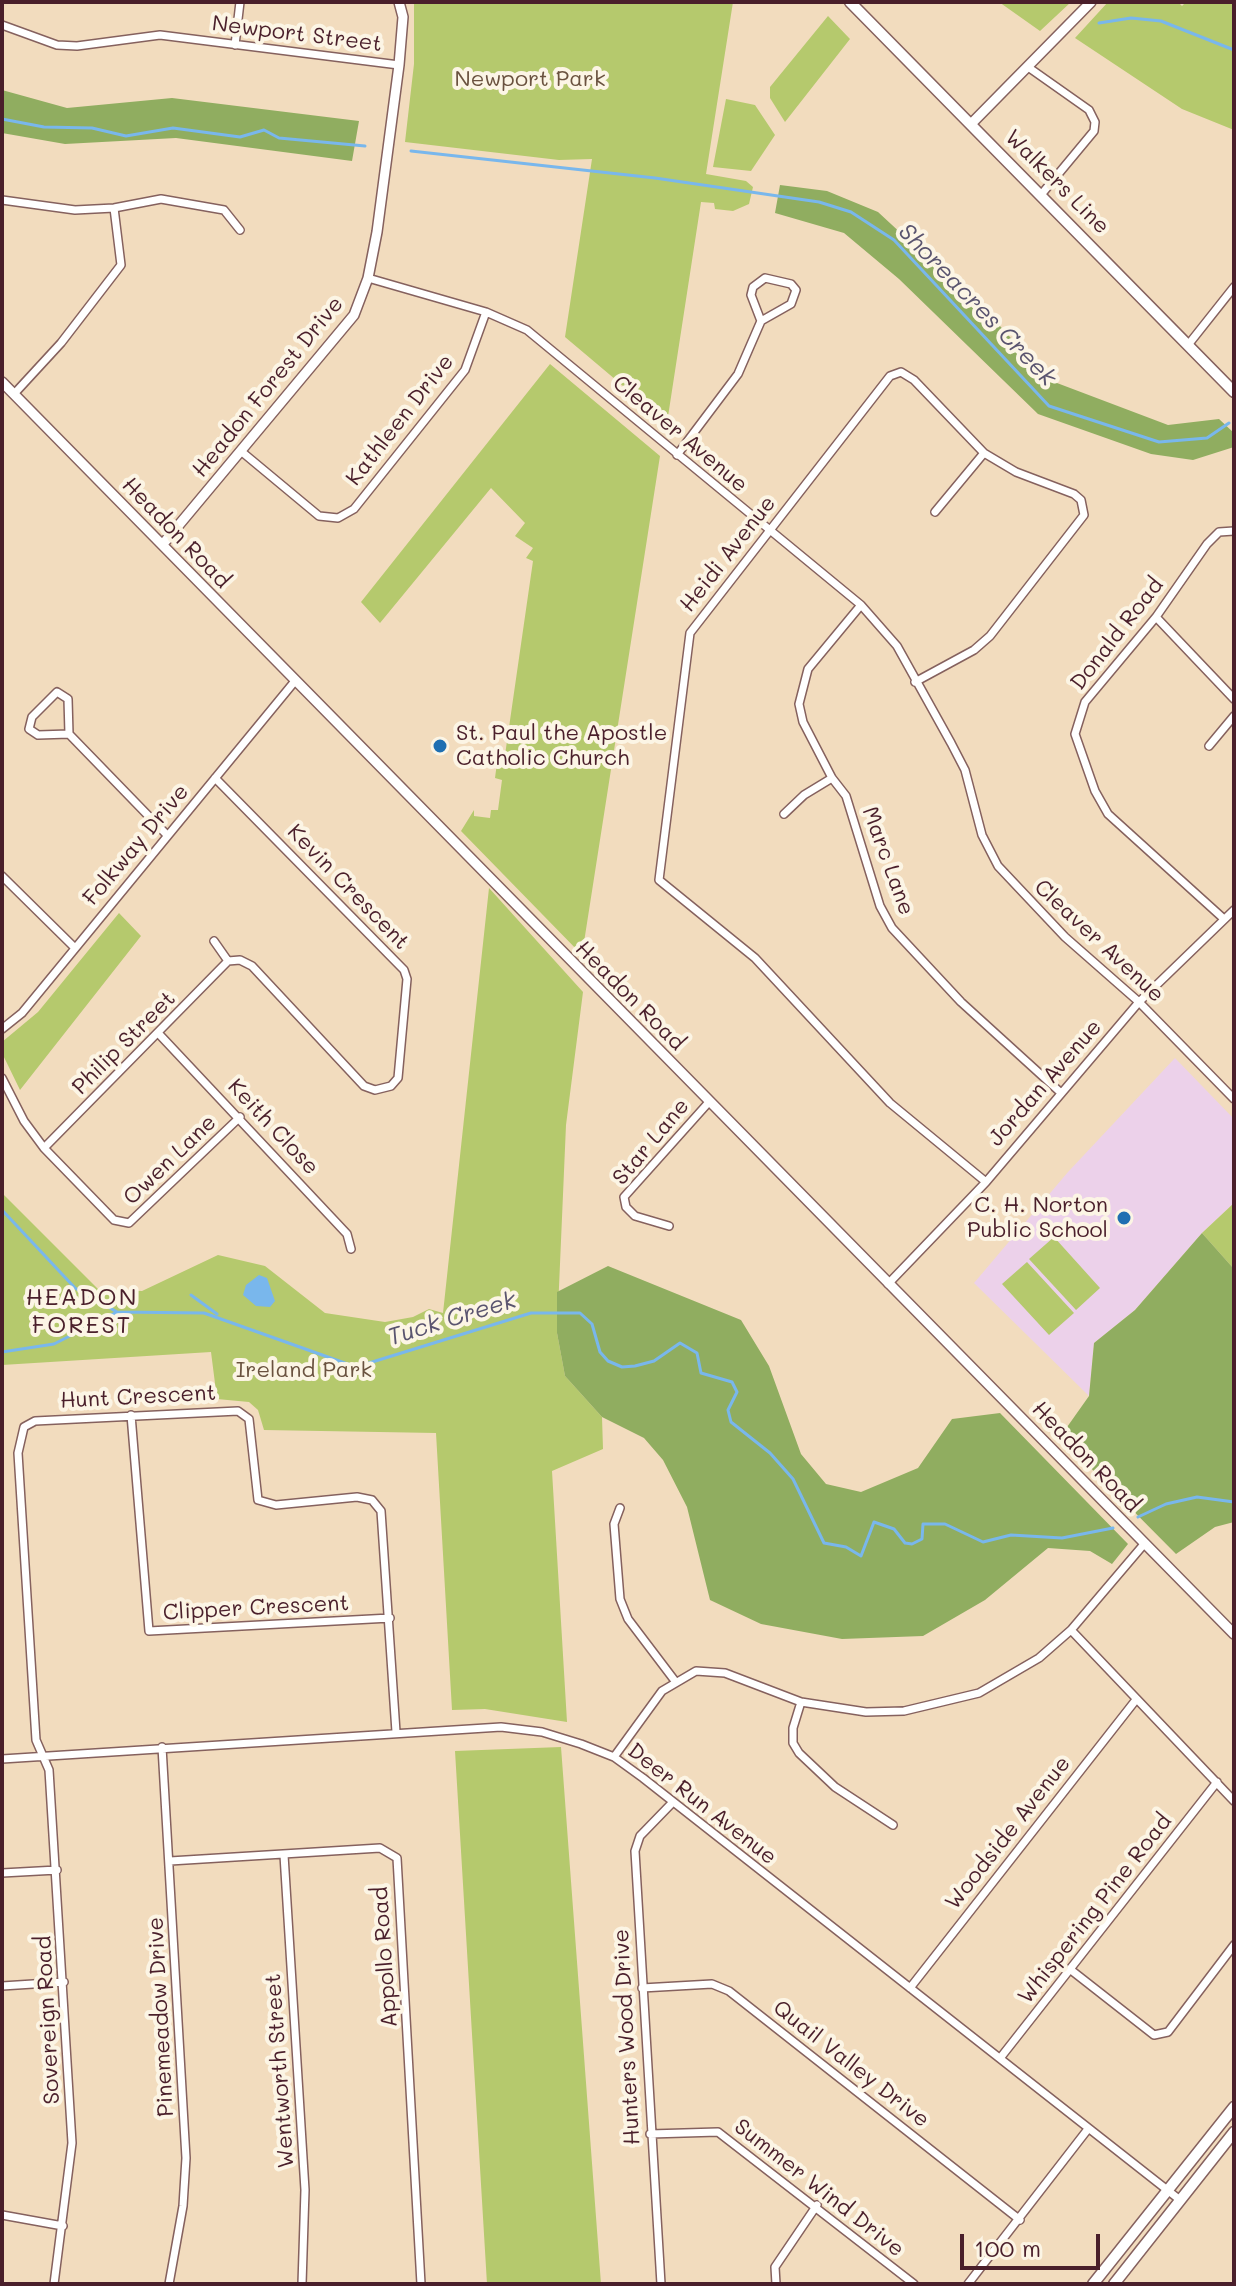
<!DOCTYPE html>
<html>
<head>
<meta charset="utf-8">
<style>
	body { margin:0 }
	#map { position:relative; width:1236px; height:2286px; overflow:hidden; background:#f2dcbe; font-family:Mali,sans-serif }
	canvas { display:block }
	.frame { position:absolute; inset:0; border:4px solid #4a1f2b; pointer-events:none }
	.scale { position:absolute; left:960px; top:2234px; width:140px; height:36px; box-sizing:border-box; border:4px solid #4a1f2b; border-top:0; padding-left:10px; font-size:24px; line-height:28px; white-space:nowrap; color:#4a1f2b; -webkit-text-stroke:6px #fcf5e5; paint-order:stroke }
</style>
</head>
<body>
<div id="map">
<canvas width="1236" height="2286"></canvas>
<div class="frame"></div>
<div class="scale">100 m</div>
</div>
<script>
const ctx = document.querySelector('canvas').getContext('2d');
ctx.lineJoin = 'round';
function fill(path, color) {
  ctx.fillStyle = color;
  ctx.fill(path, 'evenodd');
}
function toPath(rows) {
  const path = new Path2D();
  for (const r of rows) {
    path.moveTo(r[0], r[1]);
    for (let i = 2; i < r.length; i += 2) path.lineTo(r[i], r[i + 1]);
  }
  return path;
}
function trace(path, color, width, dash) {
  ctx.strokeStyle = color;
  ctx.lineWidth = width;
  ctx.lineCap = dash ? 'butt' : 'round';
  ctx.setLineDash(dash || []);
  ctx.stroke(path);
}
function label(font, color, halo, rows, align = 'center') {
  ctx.font = font + ' Mali,sans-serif';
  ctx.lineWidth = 8;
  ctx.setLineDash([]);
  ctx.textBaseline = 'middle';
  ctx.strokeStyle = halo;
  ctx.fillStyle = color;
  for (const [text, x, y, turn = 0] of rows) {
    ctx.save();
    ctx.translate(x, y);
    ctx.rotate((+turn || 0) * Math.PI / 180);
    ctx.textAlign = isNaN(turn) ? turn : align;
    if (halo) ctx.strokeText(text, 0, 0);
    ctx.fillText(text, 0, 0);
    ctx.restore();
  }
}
fill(toPath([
	[1175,1058,1234,1119,1234,1203,1202,1233,1135,1310,1094,1343,1089,1396,974,1283,1068,1172]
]), '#ecd1ea');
fill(toPath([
	[414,2,733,2,706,174,746,181,753,187,749,204,733,211,715,209,714,203,701,202,667,423,565,337,592,159,559,160,405,142,414,64],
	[999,2,1071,2,1040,31],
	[1108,2,1178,2,1182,6,1186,2,1234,2,1234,130,1182,109,1075,38],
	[828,16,850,39,785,122,770,98,770,87],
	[726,99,755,105,775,135,751,171,713,167],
	[550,364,660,456,582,955,461,831,474,810,474,816,490,818,491,810,498,810,502,780,495,778,498,755,505,755,533,561,526,558,533,548,515,536,525,523,491,488,380,623,361,602],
	[489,888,583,992,566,1125,557,1333,565,1376,602,1417,603,1449,552,1471,567,1722,485,1709,452,1710,436,1433,264,1430,258,1410,249,1402,217,1399,211,1352,2,1365,2,1193,98,1289,142,1291,218,1255,265,1266,325,1313,385,1322,413,1317,429,1309,443,1313],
	[119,913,141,936,20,1090,2,1053,2,1042,38,1012],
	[1234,1203,1234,1269,1202,1233],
	[1054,1237,1100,1288,1076,1310,1029,1259],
	[1027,1262,1074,1313,1049,1335,1002,1284],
	[561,1747,601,2284,487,2284,455,1751]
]), '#b5c96d');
fill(toPath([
	[2,90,67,108,172,98,359,121,352,161,176,138,65,144,2,133],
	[780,185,827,191,878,212,918,249,930,249,1049,380,1168,425,1219,419,1234,433,1234,447,1193,460,1151,454,1038,414,899,279,844,233,775,213],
	[1202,1233,1234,1269,1234,1522,1215,1527,1176,1554,1060,1437,1089,1396,1094,1343,1135,1310],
	[608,1266,741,1320,769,1366,801,1454,826,1484,861,1492,918,1468,952,1419,1000,1413,1128,1544,1112,1564,1090,1551,1048,1548,985,1600,923,1636,842,1639,761,1624,710,1600,687,1507,663,1460,644,1438,602,1417,565,1376,557,1333,557,1292]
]), '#90ad60');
fill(toPath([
	[259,1275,267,1278,275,1301,270,1307,256,1306,243,1295,246,1285]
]), '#79b7ec');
trace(toPath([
	[1099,23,1131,18,1161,21,1234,50],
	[2,119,44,127,92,128,126,136,173,128,240,137,264,130,279,138,365,146],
	[411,151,655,178,819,202,851,212,894,240,1049,406,1159,442,1207,438,1229,423],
	[2,1210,75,1288,117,1312],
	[191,1295,217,1314],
	[2,1352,54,1344,117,1312,204,1313,356,1367,531,1313,580,1313,592,1324,600,1352,608,1361,622,1367,635,1366,654,1361,680,1343,697,1353,701,1373,732,1382,737,1392,728,1410,731,1422,770,1453,793,1479,824,1543,846,1547,861,1556,874,1522,894,1529,905,1543,912,1544,922,1539,923,1524,945,1524,983,1542,1011,1535,1062,1538,1113,1528],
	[1138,1517,1166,1504,1197,1497,1234,1502]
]), '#79b7ec', 3);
const minor = toPath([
	[2,25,57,45,77,46,160,35,399,65],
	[235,45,240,2],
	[1028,67,1089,110,1095,122,1094,131,1040,196],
	[2,200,75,210,114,208,161,199,224,210,240,230],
	[368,278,486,312,527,330,861,605,897,646,951,743,965,770,982,835,998,866,1065,937,1139,1002,1234,1099],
	[1188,345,1234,287],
	[14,394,61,343,121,265,114,208],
	[242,452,319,516,338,518,354,509,465,370,486,312],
	[677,455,738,374,761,321,751,295,753,287,765,278,791,284,796,290,791,304,761,321],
	[935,512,984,453],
	[861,605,808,669,799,704,803,722,832,778,846,796,880,906,892,928,961,1002,1060,1092],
	[1156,617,1234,699],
	[915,682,974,650,990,636,1084,515,1081,500,1074,494,1016,472,984,453,914,380,901,372,890,376,690,633,659,880,755,958,890,1103,986,1182],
	[69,734,68,699,57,692,32,717,29,729,38,735,69,734,167,835],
	[1209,746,1234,716],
	[215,778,404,970,407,979,398,1078,391,1086,375,1090,364,1086,252,966,240,960,228,961],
	[784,814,804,795,832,778],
	[2,876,75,948],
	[1224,919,1108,814,1095,791,1075,734,1085,702,1156,617,1207,544,1219,532,1234,531],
	[214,941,228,961],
	[2,1029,22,1013,295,681],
	[159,1034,347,1234,351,1249],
	[2,1078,24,1121,44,1148,114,1220,129,1223,240,1117],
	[44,1148,228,961],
	[669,1226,635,1216,626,1207,624,1197,709,1102],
	[888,1284,986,1182,1139,1002,1234,910],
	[131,1415,149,1631,390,1618],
	[620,1508,614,1524,620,1599,628,1619,675,1681],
	[1071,1630,1234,1801],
	[801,1702,793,1728,793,1743,799,1753,835,1787,893,1825],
	[162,1747,186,2158,183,2206,169,2284],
	[614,1757,662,1691,696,1671,725,1673,801,1702,866,1712,904,1711,979,1693,1039,1658,1071,1630,1145,1543],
	[2,1759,501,1727,542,1732,581,1744,614,1757,643,1778,1180,2200],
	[284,1855,305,2190,302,2284],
	[170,1861,380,1848,397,1858,421,2284],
	[2,1873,57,1870],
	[1071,1970,1154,2035,1168,2032,1234,1945],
	[2,1986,64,1982],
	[642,1988,712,1984,729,1991,1020,2220],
	[910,1988,1135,1701],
	[1001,2057,1217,1782],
	[650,2134,718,2132,914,2284],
	[2,2215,63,2226],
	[54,2284,72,2143,49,1770,36,1740,18,1453,24,1427,35,1421,238,1411,249,1419,258,1500,276,1505,357,1497,372,1500,381,1511,396,1732],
	[661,2284,635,1851,640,1836,673,1802],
	[776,2284,775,2267,817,2205],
	[968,2284,1088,2129]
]);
const tertiary = toPath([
	[971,124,1091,2],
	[2,382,1234,1634],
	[163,544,354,315,368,278,377,232,399,65,403,17,399,2]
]);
const secondary = toPath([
	[850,2,1234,392],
	[1093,2284,1234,2107],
	[1114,2284,1234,2132]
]);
trace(minor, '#85615e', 10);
trace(tertiary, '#85615e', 12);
trace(secondary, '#85615e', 13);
trace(minor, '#fff', 7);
trace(tertiary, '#fff', 9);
trace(secondary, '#fff', 10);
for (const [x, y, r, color] of [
	[440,746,8,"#1f6fb2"],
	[1124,1218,8,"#1f6fb2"]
]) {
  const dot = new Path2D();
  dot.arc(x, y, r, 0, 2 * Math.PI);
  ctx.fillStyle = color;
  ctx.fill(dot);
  trace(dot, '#fcf5e5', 3);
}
label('22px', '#4a1f2b', '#fcf5e5', [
	["Newport Street",297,34,7],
	["Walkers Line",1057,182,45],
	["Headon Forest Drive",268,387,-51],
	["Kathleen Drive",400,420,-52],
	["Cleaver Avenue",680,434,40],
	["Headon Road",176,533,46],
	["Heidi Avenue",728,554,-52],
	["Donald Road",1117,634,-52],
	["Folkway Drive",136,845,-50],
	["Marc Lane",888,861,70],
	["Kevin Crescent",348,887,46],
	["Cleaver Avenue",1099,941,43],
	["Headon Road",630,996,45],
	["Philip Street",124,1043,-45],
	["Jordan Avenue",1045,1083,-49],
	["Keith Close",273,1127,47],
	["Star Lane",651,1142,-50],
	["Owen Lane",170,1160,-44],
	["Hunt Crescent",138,1397,-3],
	["Headon Road",1086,1457,46],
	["Clipper Crescent",256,1608,-3],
	["Deer Run Avenue",702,1804,38],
	["Woodside Avenue",1008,1833,-52],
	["Whispering Pine Road",1095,1909,-52],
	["Appollo Road",385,1957,-94],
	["Pinemeadow Drive",161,2017,-93],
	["Sovereign Road",48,2020,-93],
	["Hunters Wood Drive",627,2037,-93],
	["Quail Valley Drive",851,2064,38],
	["Wentworth Street",280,2071,-94],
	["Summer Wind Drive",819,2188,38]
]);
label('22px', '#6a523f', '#fcf5e5', [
	["Newport Park",530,79],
	["Ireland Park",304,1370]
]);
label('22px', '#4a1f2b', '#fcf5e5', [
	["St. Paul the Apostle",456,733],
	["Catholic Church",456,758],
	["C. H. Norton",1108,1205,"right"],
	["Public School",1108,1230,"right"]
], 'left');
label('italic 24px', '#5a546f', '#fcf5e5', [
	["Shoreacres Creek",977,305,46],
	["Tuck Creek",452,1319,-17]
]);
ctx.letterSpacing = '2px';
label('24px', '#4a1f2b', '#fcf5e5', [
	["HEADON",82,1298],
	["FOREST",82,1326]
]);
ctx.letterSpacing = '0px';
</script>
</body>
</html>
